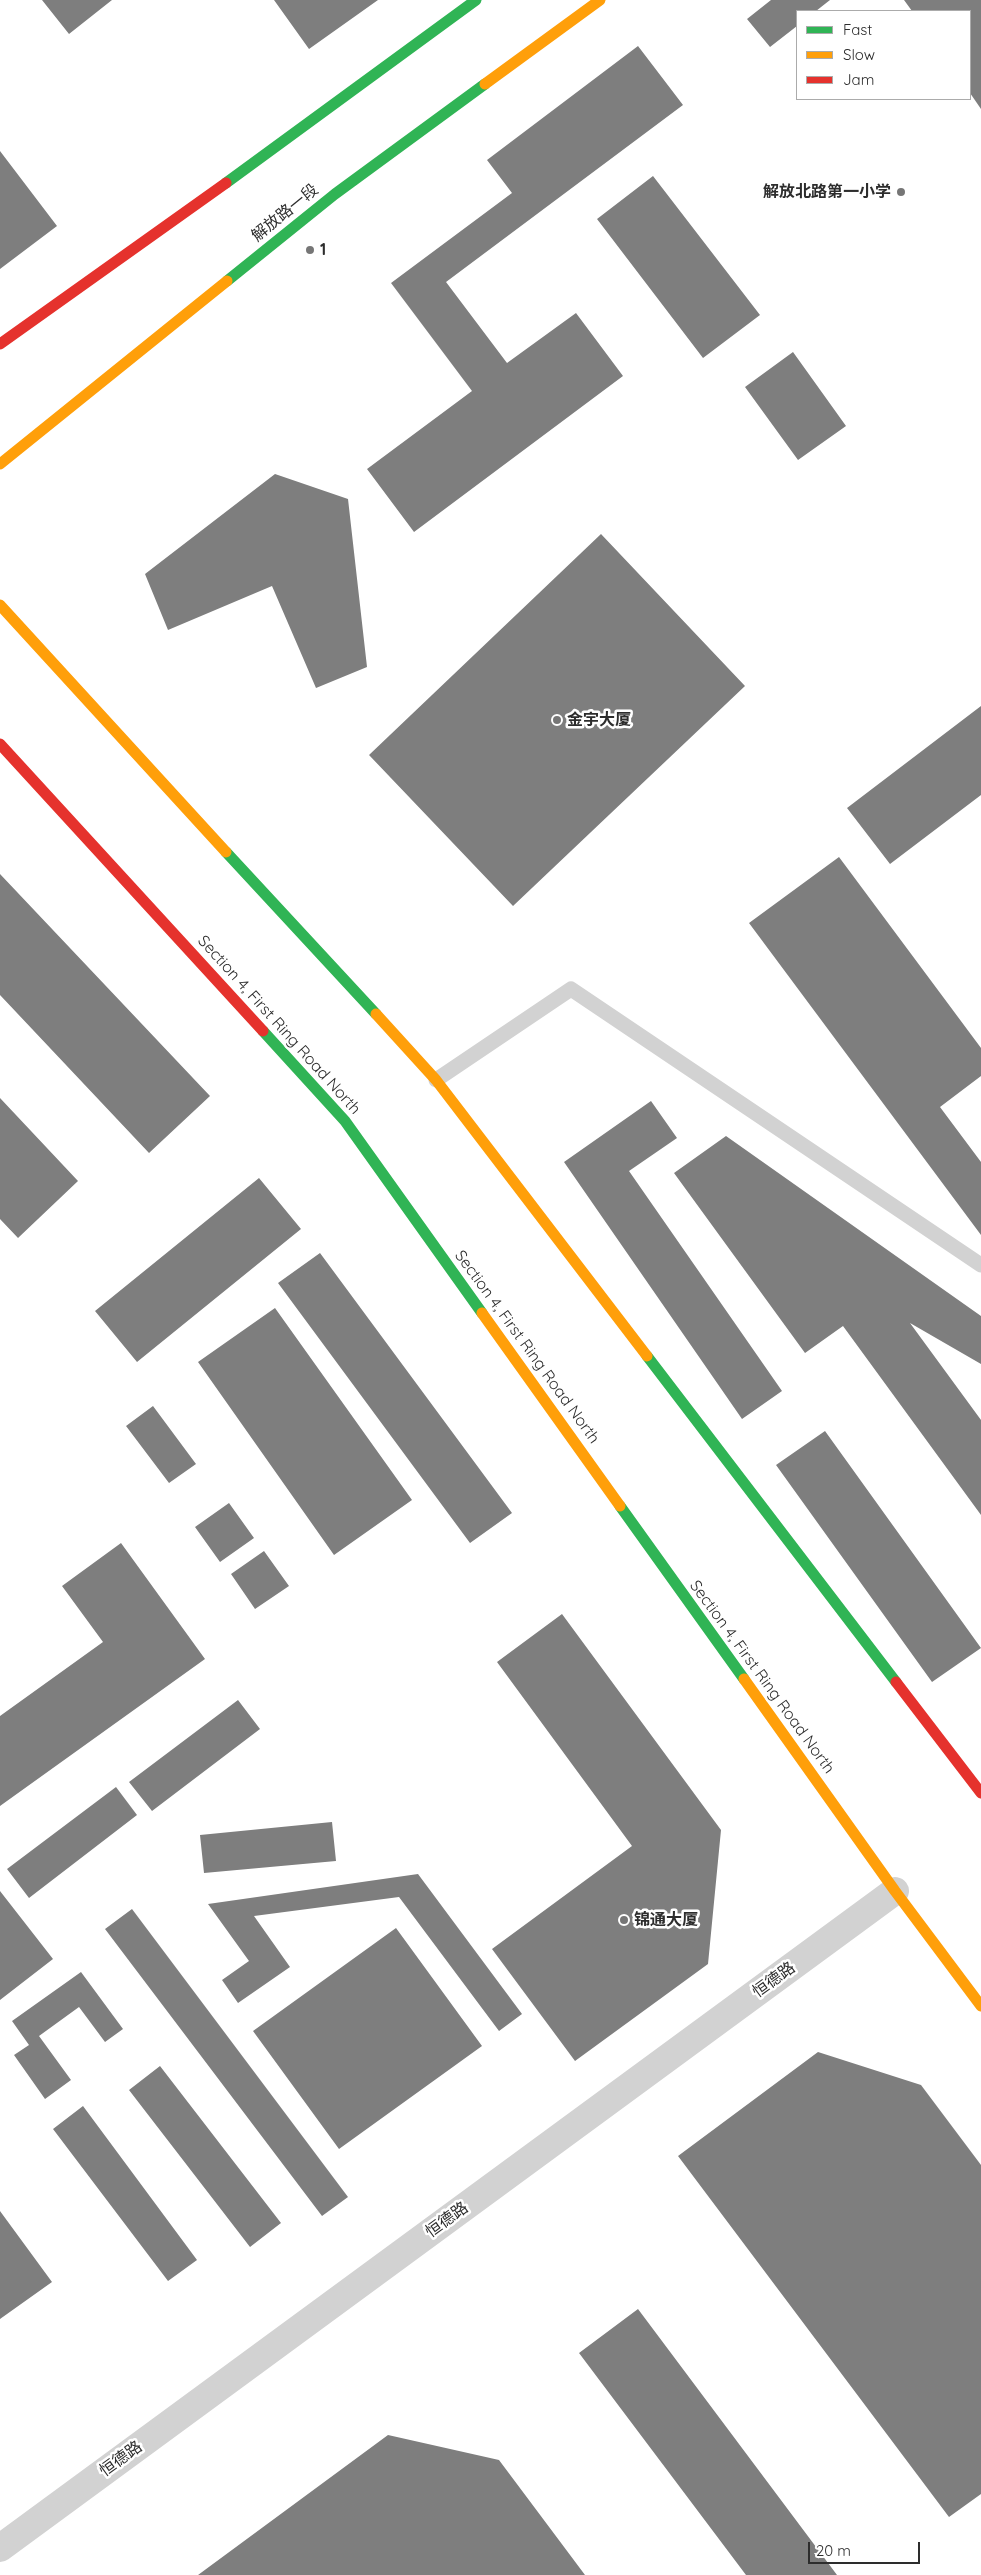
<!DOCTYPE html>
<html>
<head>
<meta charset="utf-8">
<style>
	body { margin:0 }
	#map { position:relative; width:981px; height:2575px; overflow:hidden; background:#fff; font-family:Quicksand,sans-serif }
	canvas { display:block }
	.legend { position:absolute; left:796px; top:10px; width:175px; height:90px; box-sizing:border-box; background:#fff; border:1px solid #ababab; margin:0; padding:6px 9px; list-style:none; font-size:15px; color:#2d2d2d }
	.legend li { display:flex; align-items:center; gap:10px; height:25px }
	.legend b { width:25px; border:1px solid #ababab }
	.scale { position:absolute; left:808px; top:2542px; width:112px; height:22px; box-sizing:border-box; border:2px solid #2d2d2d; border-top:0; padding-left:6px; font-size:15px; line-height:18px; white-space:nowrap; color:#2d2d2d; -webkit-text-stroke:4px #fff; paint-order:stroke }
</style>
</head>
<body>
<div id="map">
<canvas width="981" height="2575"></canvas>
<ul class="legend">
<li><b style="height:6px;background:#30b455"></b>Fast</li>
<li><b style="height:6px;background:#ff9f0a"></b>Slow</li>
<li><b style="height:6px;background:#e5322d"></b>Jam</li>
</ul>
<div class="scale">20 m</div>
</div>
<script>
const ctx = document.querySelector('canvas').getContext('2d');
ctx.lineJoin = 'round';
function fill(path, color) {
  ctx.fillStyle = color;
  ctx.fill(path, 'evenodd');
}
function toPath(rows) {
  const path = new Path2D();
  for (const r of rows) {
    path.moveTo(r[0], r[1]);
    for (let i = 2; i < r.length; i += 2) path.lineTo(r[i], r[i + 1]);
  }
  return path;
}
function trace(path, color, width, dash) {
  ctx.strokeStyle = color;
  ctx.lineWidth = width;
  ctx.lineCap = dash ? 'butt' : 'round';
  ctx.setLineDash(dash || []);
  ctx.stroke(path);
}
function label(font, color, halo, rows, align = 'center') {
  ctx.font = font + ' Quicksand,"Noto Sans SC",sans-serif';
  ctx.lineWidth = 5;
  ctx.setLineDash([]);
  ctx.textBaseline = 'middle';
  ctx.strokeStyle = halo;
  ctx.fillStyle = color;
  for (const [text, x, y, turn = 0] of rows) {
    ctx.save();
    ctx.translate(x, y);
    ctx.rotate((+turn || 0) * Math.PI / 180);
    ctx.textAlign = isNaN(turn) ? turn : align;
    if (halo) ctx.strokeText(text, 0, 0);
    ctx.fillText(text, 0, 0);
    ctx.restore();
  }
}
fill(toPath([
	[42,0,112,0,69,34],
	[274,0,378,0,309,49],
	[771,0,830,0,816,11,797,11,797,26,770,47,747,19],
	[904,0,981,0,981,109,970,93,970,11,912,11],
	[638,46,683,105,446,282,507,363,576,313,623,376,414,532,367,469,472,391,391,283,512,193,487,160],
	[0,151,57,226,0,269],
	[653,176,760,315,703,358,597,219],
	[793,352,846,426,798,460,745,387],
	[275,474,348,499,367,667,316,688,272,586,168,630,145,574],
	[601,534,745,686,513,906,369,755],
	[981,706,981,795,890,864,847,808],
	[839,857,981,1048,981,1076,940,1107,981,1162,981,1235,749,923],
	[0,874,210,1096,149,1153,0,995],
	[0,1098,78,1181,18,1238,0,1219],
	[651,1101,677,1138,629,1171,782,1391,742,1419,564,1162],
	[726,1136,981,1316,981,1364,910,1323,981,1420,981,1515,843,1326,805,1353,674,1173],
	[259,1178,301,1229,137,1362,95,1311],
	[320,1253,512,1513,470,1543,278,1283],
	[275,1308,412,1500,334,1555,198,1362],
	[153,1406,196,1464,169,1483,126,1426],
	[825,1431,981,1648,932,1682,776,1465],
	[229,1503,254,1538,220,1562,195,1527],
	[121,1543,205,1659,0,1806,0,1716,103,1642,62,1586],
	[264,1551,289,1586,255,1609,231,1574],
	[562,1614,721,1830,708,1964,575,2061,492,1949,632,1846,497,1662],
	[238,1700,260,1729,152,1811,129,1782],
	[116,1787,137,1815,29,1898,7,1869],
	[332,1822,336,1861,204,1873,200,1835],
	[418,1874,522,2014,499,2031,399,1897,254,1916,290,1967,238,2003,222,1980,249,1961,208,1904],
	[0,1891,53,1959,0,2000],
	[132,1909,348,2197,322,2216,105,1929],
	[396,1928,482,2046,339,2149,253,2031],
	[81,1972,123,2029,105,2042,79,2007,39,2036,71,2080,45,2099,14,2055,29,2045,12,2021],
	[818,2052,921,2085,981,2165,981,2494,949,2517,678,2156],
	[160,2066,281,2223,250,2247,129,2090],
	[83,2106,197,2260,168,2281,53,2129],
	[0,2211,52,2282,0,2319],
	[638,2309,837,2575,746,2575,579,2353],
	[388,2435,499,2460,585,2575,198,2575]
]), '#7e7e7e');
trace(toPath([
	[436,1080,571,989,981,1265]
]), '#d2d2d2', 15);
trace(toPath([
	[0,2548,895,1891]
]), '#d2d2d2', 28);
trace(toPath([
	[226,183,476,0],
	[227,281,335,194,485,84],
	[226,852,376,1014],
	[263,1031,345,1121,482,1313],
	[647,1356,896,1682],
	[620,1506,744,1679]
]), '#30b455', 11);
trace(toPath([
	[485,84,600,0],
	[0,464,227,281],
	[0,605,226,852],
	[376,1014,436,1080,647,1356],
	[482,1313,620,1506],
	[744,1679,895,1891,981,2006]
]), '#ff9f0a', 11);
trace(toPath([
	[0,344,226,183],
	[0,744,263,1031],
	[896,1682,981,1793]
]), '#e5322d', 11);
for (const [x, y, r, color] of [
	[901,192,5,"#767676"],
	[310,250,5,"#767676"],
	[557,720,5,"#767676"],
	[624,1920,5,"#767676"]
]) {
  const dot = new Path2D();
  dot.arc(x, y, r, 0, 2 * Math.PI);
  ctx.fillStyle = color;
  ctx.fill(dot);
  trace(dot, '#fff', 2);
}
label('bold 16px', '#2d2d2d', '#fff', [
	["解放北路第一小学",891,192,"right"],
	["1",320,250],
	["金宇大厦",567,720],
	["锦通大厦",634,1920]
], 'left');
label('16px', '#2d2d2d', '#fff', [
	["解放路一段",285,213,-39],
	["Section 4, First Ring Road North",279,1025,48],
	["Section 4, First Ring Road North",527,1347,54],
	["Section 4, First Ring Road North",762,1677,54],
	["恒德路",774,1980,-36],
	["恒德路",447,2220,-36],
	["恒德路",121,2459,-36]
]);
</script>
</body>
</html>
